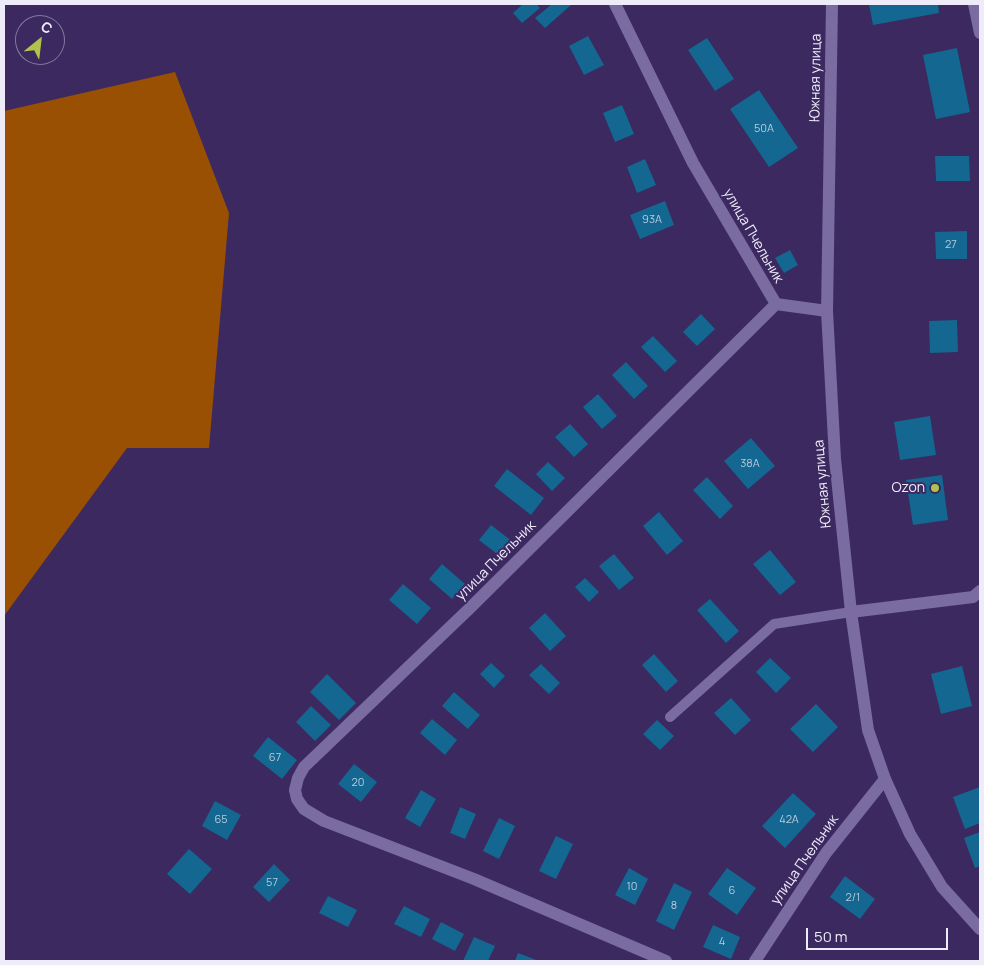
<!DOCTYPE html>
<html>
<head>
<meta charset="utf-8">
<style>
	body { margin:0 }
	#map { position:relative; width:984px; height:965px; overflow:hidden; background:#3c2960; font-family:Manrope,sans-serif }
	canvas { display:block }
	.frame { position:absolute; inset:0; border:5px solid #efecfa; pointer-events:none }
	.north { position:absolute; left:15px; top:15px; width:50px; height:50px; box-sizing:border-box; background:#3c2960; border:1px solid #84779e; border-radius:50%; rotate:29deg; font-size:14px; font-weight:700; line-height:20px; text-align:center; color:#efecfa }
	.north::after { content:''; display:block; margin:auto; width:18px; height:22px; background:#b2c34c; clip-path:polygon(50% 0,100% 100%,50% 72%,0 100%) }
	.scale { position:absolute; left:806px; top:928px; width:142px; height:22px; box-sizing:border-box; border:2px solid #efecfa; border-top:0; padding-left:6px; font-size:15px; line-height:18px; white-space:nowrap; color:#efecfa; -webkit-text-stroke:4px #3c2960; paint-order:stroke }
</style>
</head>
<body>
<div id="map">
<canvas width="984" height="965"></canvas>
<div class="frame"></div>
<div class="north">С</div>
<div class="scale">50 m</div>
</div>
<script>
const ctx = document.querySelector('canvas').getContext('2d');
ctx.lineJoin = 'round';
function fill(path, color) {
  ctx.fillStyle = color;
  ctx.fill(path, 'evenodd');
}
function toPath(rows) {
  const path = new Path2D();
  for (const r of rows) {
    path.moveTo(r[0], r[1]);
    for (let i = 2; i < r.length; i += 2) path.lineTo(r[i], r[i + 1]);
  }
  return path;
}
function trace(path, color, width, dash) {
  ctx.strokeStyle = color;
  ctx.lineWidth = width;
  ctx.lineCap = dash ? 'butt' : 'round';
  ctx.setLineDash(dash || []);
  ctx.stroke(path);
}
function label(font, color, halo, rows, align = 'center') {
  ctx.font = font + ' Manrope,sans-serif';
  ctx.lineWidth = 4;
  ctx.setLineDash([]);
  ctx.textBaseline = 'middle';
  ctx.strokeStyle = halo;
  ctx.fillStyle = color;
  for (const [text, x, y, turn = 0] of rows) {
    ctx.save();
    ctx.translate(x, y);
    ctx.rotate((+turn || 0) * Math.PI / 180);
    ctx.textAlign = isNaN(turn) ? turn : align;
    if (halo) ctx.strokeText(text, 0, 0);
    ctx.fillText(text, 0, 0);
    ctx.restore();
  }
}
fill(toPath([
	[175,72,229,213,209,448,127,448,4,616,4,111]
]), '#995002');
fill(toPath([
	[523,4,536,4,540,8,522,23,513,13],
	[552,4,571,5,545,28,535,18],
	[869,4,938,4,939,13,873,25],
	[588,36,604,65,584,75,569,46],
	[707,38,734,79,715,91,688,50],
	[957,48,970,112,936,119,923,55],
	[759,90,798,148,769,167,730,109],
	[622,105,634,134,615,142,603,113],
	[935,156,969,156,970,181,936,181],
	[645,159,656,185,637,193,627,167],
	[665,201,674,225,640,239,630,215],
	[967,231,967,259,936,259,935,232],
	[790,250,798,265,784,273,775,258],
	[701,314,715,329,697,346,683,332],
	[957,320,958,352,930,353,929,321],
	[653,336,677,361,665,372,641,347],
	[626,362,648,386,634,399,612,375],
	[598,394,617,416,602,429,583,407],
	[930,416,936,455,900,460,894,422],
	[570,424,588,444,574,457,555,437],
	[751,438,775,466,748,489,724,461],
	[548,462,565,478,552,491,536,474],
	[507,469,544,498,531,515,494,486],
	[942,475,948,520,913,525,906,480],
	[707,477,733,506,720,519,693,490],
	[659,512,683,541,667,555,643,526],
	[491,525,513,542,501,557,479,540],
	[770,550,796,582,780,595,753,564],
	[614,554,634,578,619,590,599,566],
	[442,564,465,584,452,599,429,579],
	[585,578,599,592,589,602,575,587],
	[403,584,431,608,417,624,389,600],
	[710,599,739,631,726,643,697,610],
	[545,613,566,636,550,651,529,628],
	[654,654,678,681,666,692,642,665],
	[770,658,791,678,776,693,756,672],
	[491,663,505,676,494,688,480,674],
	[541,664,560,683,549,694,529,675],
	[962,666,972,706,941,714,931,674],
	[327,674,356,703,339,720,310,692],
	[454,692,480,715,468,729,442,706],
	[731,698,751,720,735,735,714,713],
	[816,704,838,727,813,752,790,729],
	[311,706,331,725,315,741,296,722],
	[432,719,457,740,445,755,420,733],
	[657,720,674,736,660,750,643,734],
	[268,737,297,760,282,779,253,756],
	[354,764,377,782,361,802,338,784],
	[980,787,980,823,965,829,953,797],
	[421,790,436,799,420,827,405,818],
	[793,793,816,814,785,848,762,826],
	[215,801,241,815,227,840,202,826],
	[460,807,476,814,465,839,450,833],
	[499,818,515,826,499,859,483,851],
	[980,832,980,866,975,868,964,838],
	[556,836,573,844,556,879,539,871],
	[189,849,212,869,190,894,167,874],
	[274,864,290,880,269,902,253,887],
	[629,868,648,879,635,905,615,895],
	[727,868,756,888,737,915,708,894],
	[845,876,875,899,860,919,830,897],
	[674,883,692,892,674,930,656,921],
	[328,896,357,910,348,927,319,913],
	[404,906,430,919,421,937,394,924],
	[441,922,464,934,455,951,432,939],
	[713,925,740,937,731,959,703,947],
	[474,937,495,946,488,961,463,961],
	[518,953,539,961,515,961]
]), '#146790');
trace(toPath([
	[670,717,774,624,851,612]
]), '#7a6ba1', 10);
trace(toPath([
	[615,4,693,163,776,304,471,607,304,767,298,778,295,790,297,799,304,809,324,821,474,879,666,961],
	[974,4,980,33],
	[776,304,827,311],
	[851,612,973,597,980,591],
	[755,961,826,853,885,779]
]), '#7a6ba1', 12);
trace(toPath([
	[832,4,827,311,835,459,851,612,868,730,885,779,910,834,942,887,980,929]
]), '#7a6ba1', 12);
for (const [x, y, r, color] of [
	[935,488,5,"#b2c34c"]
]) {
  const dot = new Path2D();
  dot.arc(x, y, r, 0, 2 * Math.PI);
  ctx.fillStyle = color;
  ctx.fill(dot);
  trace(dot, '#3c2960', 2);
}
label('11px', '#b8cbe0', null, [
	["50А",764,129],
	["93А",652,220],
	["27",951,245],
	["38А",750,464],
	["67",275,758],
	["20",358,783],
	["65",221,820],
	["42А",789,820],
	["57",272,883],
	["10",632,887],
	["6",732,891],
	["2/1",853,898],
	["8",674,906],
	["4",722,942]
]);
label('14px', '#efecfa', '#3c2960', [
	["Южная улица",816,78,-89],
	["улица Пчельник",753,236,60],
	["Южная улица",823,484,-95],
	["улица Пчельник",496,561,-45],
	["улица Пчельник",805,860,-55]
]);
label('14px', '#efecfa', '#3c2960', [
	["Ozon",925,488]
], 'right');
</script>
</body>
</html>
